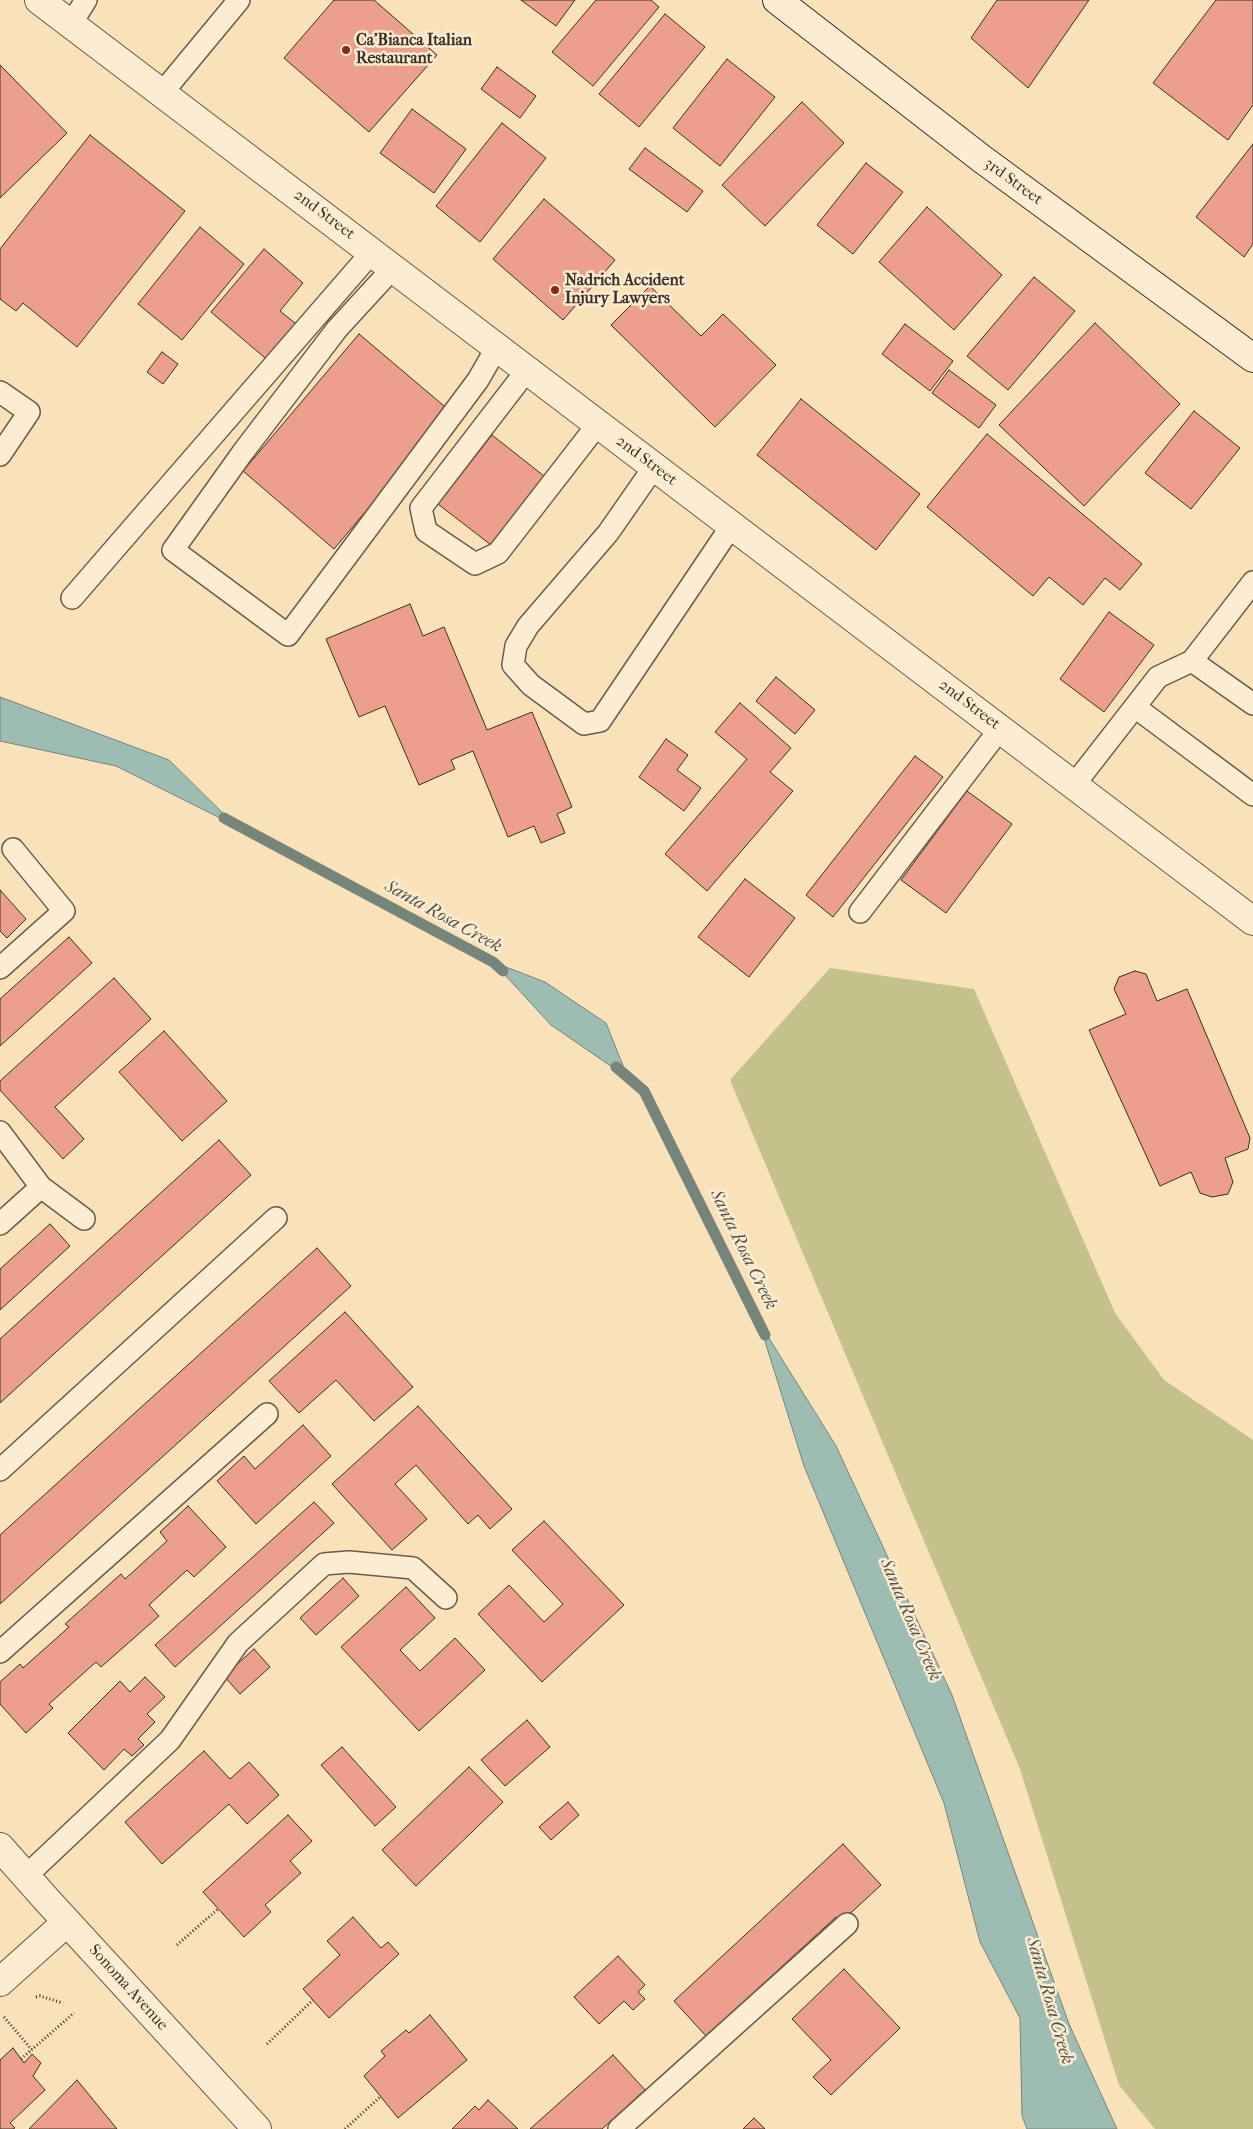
<!DOCTYPE html>
<html>
<head>
<meta charset="utf-8">
<style>
	body { margin:0 }
	canvas { display:block; background:#f9e1ba }
</style>
</head>
<body>
<canvas width="1253" height="2129"></canvas>
<script>
const ctx = document.querySelector('canvas').getContext('2d');
ctx.lineJoin = 'round';
function fill(path, color) {
  ctx.fillStyle = color;
  ctx.fill(path, 'evenodd');
}
function toPath(rows) {
  const path = new Path2D();
  for (const r of rows) {
    path.moveTo(r[0], r[1]);
    for (let i = 2; i < r.length; i += 2) path.lineTo(r[i], r[i + 1]);
  }
  return path;
}
function trace(path, color, width, dash) {
  ctx.strokeStyle = color;
  ctx.lineWidth = width;
  ctx.lineCap = dash ? 'butt' : 'round';
  ctx.setLineDash(dash || []);
  ctx.stroke(path);
}
function label(font, color, halo, rows, align = 'center') {
  ctx.font = font + ' "IM FELL French Canon",serif';
  ctx.lineWidth = 5;
  ctx.setLineDash([]);
  ctx.textBaseline = 'middle';
  ctx.strokeStyle = halo;
  ctx.fillStyle = color;
  for (const [text, x, y, turn = 0] of rows) {
    ctx.save();
    ctx.translate(x, y);
    ctx.rotate((+turn || 0) * Math.PI / 180);
    ctx.textAlign = isNaN(turn) ? turn : align;
    if (halo) ctx.strokeText(text, 0, 0);
    ctx.fillText(text, 0, 0);
    ctx.restore();
  }
}
fill(toPath([
	[830,968,974,989,1115,1313,1164,1380,1253,1440,1253,2129,1155,2129,1119,2085,1020,1769,730,1080]
]), '#c5c18b');
const water = toPath([
	[0,697,169,760,236,826,116,766,0,741,0,697],
	[493,962,545,982,606,1023,628,1078,551,1025,493,962],
	[759,1322,836,1446,952,1695,1069,2024,1117,2129,1027,2129,1022,2116,1020,2018,980,1942,944,1803,804,1466,759,1322]
]);
fill(water, '#9ebdb2');
trace(water, '#76857a', 1);
trace(toPath([
	[224,818,493,962,503,971],
	[616,1067,644,1091,765,1335]
]), '#76857a', 11);
const building = toPath([
	[334,0,374,0,437,55,369,132,284,58,334,0],
	[521,0,575,0,556,26,521,0],
	[596,0,651,0,659,7,593,86,552,52,596,0],
	[997,0,1089,0,1028,88,971,38,997,0],
	[1216,0,1253,0,1253,105,1228,140,1153,83,1216,0],
	[665,14,705,47,639,127,599,94,665,14],
	[727,59,775,97,720,166,673,128,727,59],
	[0,65,67,133,0,198,0,65],
	[497,67,536,96,520,118,481,89,497,67],
	[802,102,844,143,765,226,722,185,802,102],
	[412,109,466,149,434,193,380,153,412,109],
	[502,123,546,158,480,242,436,206,502,123],
	[90,135,185,211,77,347,23,303,16,311,0,299,0,249,90,135],
	[1253,144,1253,244,1244,257,1196,217,1253,144],
	[645,148,703,191,687,212,629,169,645,148],
	[866,163,903,192,853,254,817,225,866,163],
	[544,199,615,260,563,320,493,259,544,199],
	[927,207,1002,275,954,330,879,262,927,207],
	[200,227,244,264,182,340,138,304,200,227],
	[264,249,303,283,280,311,301,328,271,363,211,312,264,249],
	[1034,277,1075,311,1008,390,967,356,1034,277],
	[650,286,701,336,723,314,776,365,715,427,611,325,650,286],
	[1095,323,1180,404,1084,506,999,425,1095,323],
	[905,324,953,361,930,391,882,354,905,324],
	[359,334,450,411,334,549,243,471,359,334],
	[162,352,178,364,163,384,147,372,162,352],
	[949,370,996,405,979,428,932,393,949,370],
	[801,399,920,494,876,550,757,455,801,399],
	[1194,411,1240,448,1191,509,1145,473,1194,411],
	[987,434,1142,564,1120,590,1105,578,1083,605,1049,577,1033,596,927,507,987,434],
	[492,435,544,476,491,545,438,504,492,435],
	[410,604,423,636,444,627,487,730,532,712,572,807,557,814,565,833,541,843,534,826,508,837,473,751,451,760,455,769,419,785,385,706,359,717,326,639,410,604],
	[1109,612,1154,645,1104,712,1060,679,1109,612],
	[776,677,815,710,795,734,756,701,776,677],
	[740,703,791,748,770,772,793,791,707,891,665,854,747,759,715,732,740,703],
	[666,739,688,755,677,770,701,788,684,811,639,777,666,739],
	[915,756,943,777,833,917,806,895,915,756],
	[967,791,1012,824,946,913,901,880,967,791],
	[745,879,795,918,749,977,698,937,745,879],
	[0,890,26,919,7,938,0,931,0,890],
	[69,937,92,963,0,1046,0,999,69,937],
	[1135,971,1146,974,1157,1001,1187,989,1250,1138,1248,1149,1225,1158,1233,1182,1228,1194,1212,1197,1200,1193,1191,1172,1160,1186,1089,1030,1126,1014,1114,989,1119,977,1135,971],
	[114,978,151,1019,55,1107,84,1139,63,1159,0,1090,0,1081,114,978],
	[164,1031,227,1101,182,1141,119,1072,164,1031],
	[219,1140,251,1175,0,1403,0,1339,219,1140],
	[50,1224,70,1246,0,1310,0,1269,50,1224],
	[317,1248,351,1286,0,1604,0,1535,317,1248],
	[345,1312,413,1387,374,1421,336,1380,299,1413,269,1381,345,1312],
	[418,1406,512,1509,490,1529,478,1515,468,1524,416,1465,395,1484,427,1519,392,1550,332,1484,418,1406],
	[303,1425,331,1456,256,1524,217,1481,244,1456,255,1469,303,1425],
	[314,1502,334,1523,175,1667,155,1645,314,1502],
	[188,1506,226,1547,194,1577,187,1570,149,1605,159,1616,101,1667,96,1662,49,1704,53,1708,26,1733,0,1704,0,1682,20,1664,23,1668,69,1627,65,1624,121,1574,125,1579,167,1541,160,1532,188,1506],
	[544,1521,624,1605,542,1682,478,1614,509,1585,544,1622,563,1604,512,1550,544,1521],
	[343,1578,359,1596,316,1635,300,1618,343,1578],
	[406,1587,435,1618,400,1650,420,1671,455,1638,485,1670,419,1731,341,1647,406,1587],
	[254,1649,270,1667,240,1694,224,1676,254,1649],
	[145,1677,165,1697,147,1714,155,1722,138,1739,144,1745,132,1756,124,1749,104,1770,68,1733,120,1681,130,1692,145,1677],
	[527,1720,550,1747,505,1786,481,1760,527,1720],
	[342,1747,396,1807,375,1826,321,1765,342,1747],
	[204,1751,230,1779,249,1762,279,1795,247,1824,229,1804,162,1864,125,1822,204,1751],
	[469,1767,503,1802,416,1886,382,1850,469,1767],
	[568,1802,579,1815,551,1840,539,1827,568,1802],
	[288,1815,312,1841,290,1861,301,1873,265,1905,271,1912,244,1937,203,1892,288,1815],
	[843,1844,881,1885,841,1922,836,1917,706,2036,674,2001,843,1844],
	[353,1917,381,1948,388,1942,399,1954,329,2018,303,1989,340,1955,327,1941,353,1917],
	[618,1956,645,1985,638,1992,645,1999,633,2010,624,2001,599,2024,574,1997,618,1956],
	[844,1969,900,2028,831,2095,813,2077,831,2060,792,2019,844,1969],
	[430,2015,467,2060,398,2118,364,2076,385,2056,381,2051,406,2030,409,2033,430,2015],
	[13,2048,24,2063,32,2054,41,2063,33,2076,45,2090,10,2123,15,2128,13,2129,0,2129,0,2060,13,2048],
	[613,2055,645,2090,602,2129,530,2129,613,2055],
	[77,2080,117,2129,29,2129,77,2080],
	[488,2100,518,2129,452,2129,475,2106,479,2110,488,2100],
	[754,2118,765,2129,743,2129,754,2118]
]);
fill(building, '#eb9f8c');
trace(building, '#3a3025', 1);
const service = toPath([
	[71,24,86,0],
	[162,93,239,0],
	[393,268,337,329,243,452,173,550,288,635,478,380,497,347],
	[527,370,421,508,426,531,475,564,498,553,598,424],
	[0,392,29,412,0,455],
	[654,467,608,533,528,626,516,646,513,665,531,685,584,724,600,721,732,525],
	[72,598,372,252],
	[1192,661,1253,704],
	[1135,707,1253,795],
	[1074,785,1158,677,1192,661,1253,582],
	[860,912,1000,729],
	[0,968,64,911,13,849],
	[0,1132,41,1187,0,1224],
	[41,1187,84,1219],
	[0,1470,276,1218],
	[0,1652,267,1414],
	[26,1876,170,1740,238,1643,324,1564,349,1562,413,1568,446,1598],
	[619,2129,847,1924]
]);
const minor = toPath([
	[39,0,1253,921],
	[0,1982,67,1922]
]);
const tertiary = toPath([
	[0,1847,46,1899,257,2129]
]);
const secondary = toPath([
	[777,0,982,159,1253,358]
]);
trace(service, '#6a5c4a', 24);
trace(minor, '#6a5c4a', 30);
trace(tertiary, '#6a5c4a', 30);
trace(secondary, '#3a3025', 30);
trace(toPath([
	[177,1945,218,1909],
	[36,1997,40,1996,63,2003],
	[4,2017,32,2050],
	[267,2044,313,2000],
	[21,2059,74,2013],
	[345,2129,380,2097]
]), '#3a3025', 3, [1, 2.5]);
trace(service, '#fbecd2', 21);
trace(minor, '#fbecd2', 28);
trace(tertiary, '#fbecd2', 28);
trace(secondary, '#fbecd2', 28);
for (const [x, y, r, color] of [
	[346,50,5,"#8f2418"],
	[555,290,5,"#8f2418"]
]) {
  const dot = new Path2D();
  dot.arc(x, y, r, 0, 2 * Math.PI);
  ctx.fillStyle = color;
  ctx.fill(dot);
  trace(dot, '#fbecd2', 2);
}
label('bold 16px', '#3a3025', '#fbecd2', [
	["Ca'Bianca Italian",356,41],
	["Restaurant",356,59],
	["Nadrich Accident",565,281],
	["Injury Lawyers",565,299]
], 'left');
label('16px', '#3a3025', '#fbecd2', [
	["3rd Street",1013,182,36],
	["2nd Street",324,215,37],
	["2nd Street",646,461,37],
	["2nd Street",969,705,37],
	["Sonoma Avenue",128,1988,48]
]);
label('italic 18px', '#535348', '#fbecd2', [
	["Santa Rosa Creek",443,917,29],
	["Santa Rosa Creek",743,1250,64],
	["Santa Rosa Creek",910,1620,67],
	["Santa Rosa Creek",1049,2001,74]
]);
</script>
</body>
</html>
